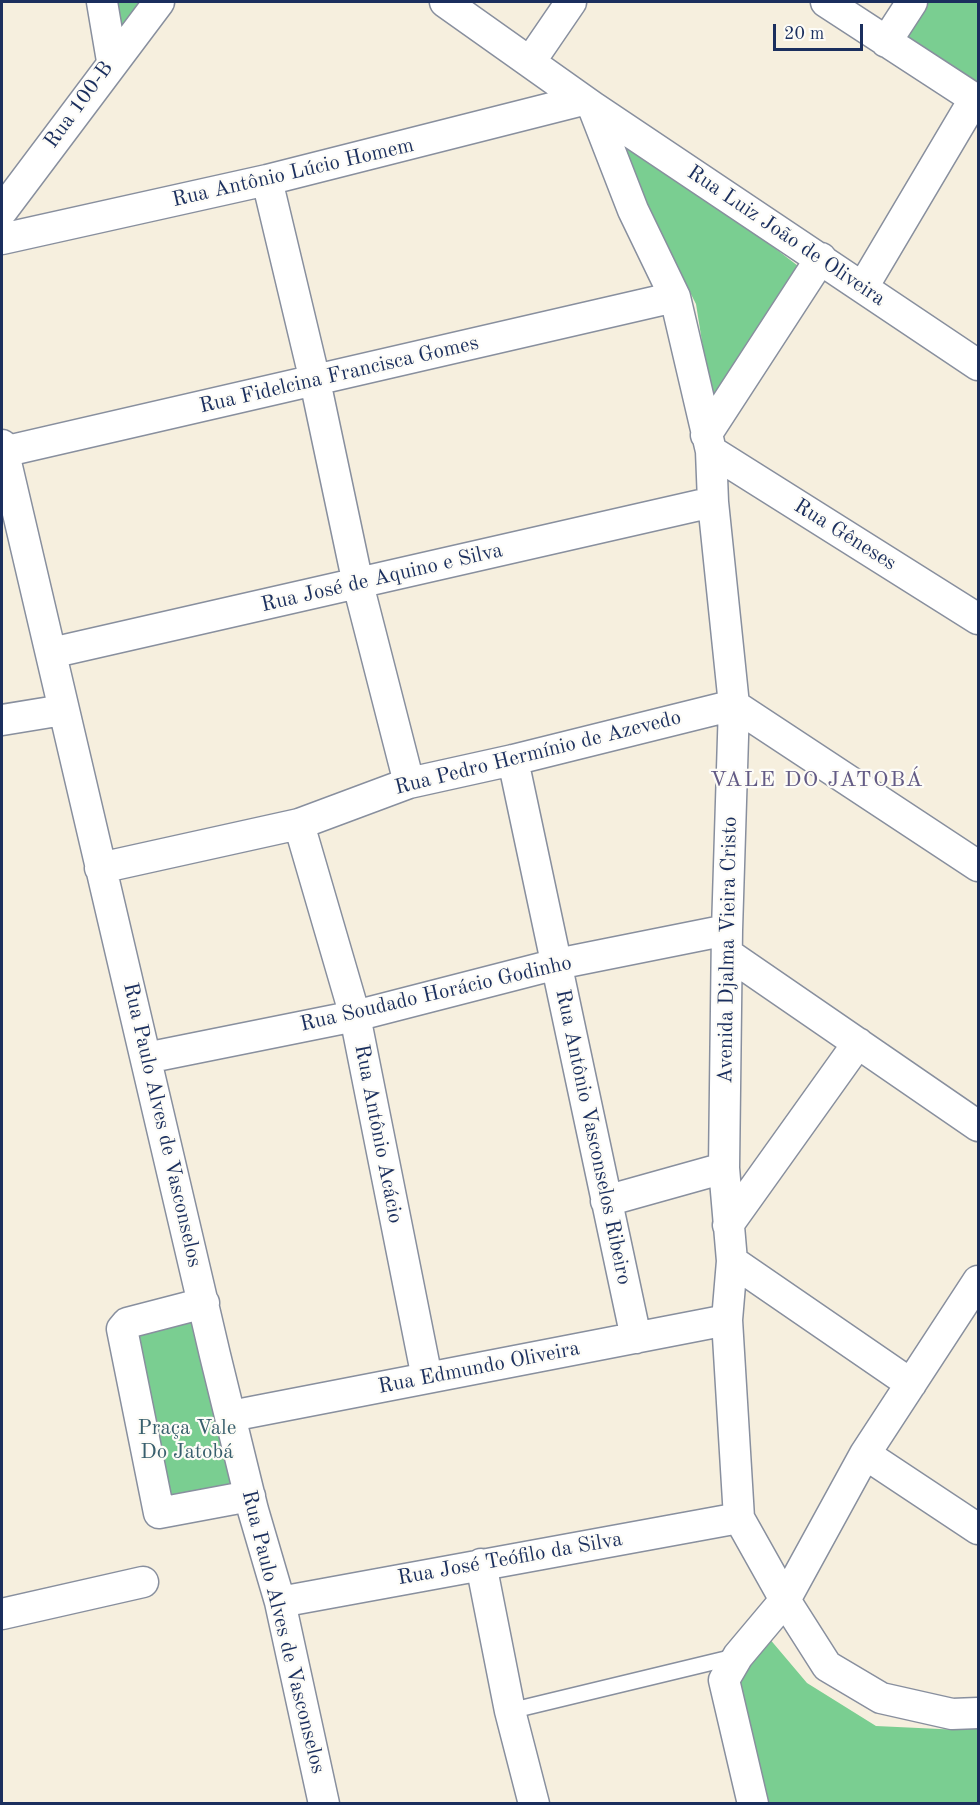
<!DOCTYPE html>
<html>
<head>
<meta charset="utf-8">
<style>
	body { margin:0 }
	#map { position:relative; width:980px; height:1805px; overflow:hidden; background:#f6efde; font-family:"Old Standard TT",serif }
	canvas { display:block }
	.frame { position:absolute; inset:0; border:3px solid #1b2f5e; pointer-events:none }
	.scale { position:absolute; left:773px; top:24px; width:90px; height:27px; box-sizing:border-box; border:3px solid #1b2f5e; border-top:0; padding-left:8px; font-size:18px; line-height:21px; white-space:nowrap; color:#1b2f5e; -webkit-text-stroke:4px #fdfcf7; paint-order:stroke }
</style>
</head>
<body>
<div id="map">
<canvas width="980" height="1805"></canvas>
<div class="frame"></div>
<div class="scale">20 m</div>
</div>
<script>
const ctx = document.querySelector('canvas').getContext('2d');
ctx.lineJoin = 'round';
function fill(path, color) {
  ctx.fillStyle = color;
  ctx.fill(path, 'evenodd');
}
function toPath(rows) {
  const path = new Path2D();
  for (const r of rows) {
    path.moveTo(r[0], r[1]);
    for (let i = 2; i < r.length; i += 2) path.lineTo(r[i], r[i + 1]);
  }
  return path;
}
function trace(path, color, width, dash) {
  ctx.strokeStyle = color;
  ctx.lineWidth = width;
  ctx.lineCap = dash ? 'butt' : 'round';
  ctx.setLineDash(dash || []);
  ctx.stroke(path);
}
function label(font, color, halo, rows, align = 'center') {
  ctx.font = font + ' "Old Standard TT",serif';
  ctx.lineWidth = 4.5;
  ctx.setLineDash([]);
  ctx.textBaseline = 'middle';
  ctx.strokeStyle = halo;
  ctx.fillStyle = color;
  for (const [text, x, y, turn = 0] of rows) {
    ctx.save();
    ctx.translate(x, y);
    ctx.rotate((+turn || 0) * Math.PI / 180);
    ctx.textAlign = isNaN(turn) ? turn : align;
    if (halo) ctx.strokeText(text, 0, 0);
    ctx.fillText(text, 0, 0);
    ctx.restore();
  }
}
fill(toPath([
	[106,2,154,2,114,52],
	[927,2,978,2,978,83,905,35],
	[600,114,802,269,714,417,696,304],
	[200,1318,240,1492,160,1506,126,1337],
	[763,1631,807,1683,876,1726,961,1730,978,1728,978,1803,763,1803,734,1680]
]), '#7ace91');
const service = toPath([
	[510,1711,738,1656]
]);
const minor = toPath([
	[102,2,112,61],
	[445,2,593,107,633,210,675,297,711,451,713,502,734,705,727,930,724,1168,732,1261,727,1320,739,1518,785,1600,827,1666,881,1698,952,1714,978,1713],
	[826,2,978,101],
	[886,42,912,2],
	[530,62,571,2],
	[593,107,978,365],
	[267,180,315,381,358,584,409,783],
	[2,211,159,2],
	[2,239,267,180,583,100],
	[863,287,975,98],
	[706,435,821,258],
	[2,445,215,1355,253,1510,280,1602,324,1804],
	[711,451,978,619],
	[3,452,675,297],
	[51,653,713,502],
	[2,720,63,710],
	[513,760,636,1338],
	[299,824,355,1016,427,1378],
	[100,868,299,824,409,783,513,760,734,705,978,866],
	[728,954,978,1126],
	[146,1058,355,1016,557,964,727,930],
	[606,1201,724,1168],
	[728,1225,858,1043],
	[732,1261,911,1384],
	[204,1303,127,1323,122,1329,159,1513,250,1496],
	[231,1416,727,1320],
	[865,1454,978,1529],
	[481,1564,510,1711,534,1804],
	[280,1602,739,1518],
	[2,1614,143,1582],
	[753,1804,724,1680,738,1656,785,1600,865,1454,978,1281]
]);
trace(service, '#888f9e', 18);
trace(minor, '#888f9e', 33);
trace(service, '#fff', 15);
trace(minor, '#fff', 30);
label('21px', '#1b2f5e', '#fdfcf7', [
	["Rua 100-B",79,105,-54],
	["Rua Antônio Lúcio Homem",293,173,-13],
	["Rua Luiz João de Oliveira",786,236,34],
	["Rua Fidelcina Francisca Gomes",339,375,-13],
	["Rua Gêneses",845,535,32],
	["Rua José de Aquino e Silva",382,578,-13],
	["Rua Pedro Hermínio de Azevedo",538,753,-14],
	["Avenida Djalma Vieira Cristo",728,950,-89],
	["Rua Soudado Horácio Godinho",436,994,-13],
	["Rua Paulo Alves de Vasconselos",162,1125,77],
	["Rua Antônio Acácio",378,1134,79],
	["Rua Antônio Vasconselos Ribeiro",593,1137,78],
	["Rua Edmundo Oliveira",479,1368,-11],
	["Rua José Teófilo da Silva",510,1559,-10],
	["Rua Paulo Alves de Vasconselos",283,1632,76]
]);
label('21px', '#385f6d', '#fdfcf7', [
	["Praça Vale",187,1428],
	["Do Jatobá",187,1452]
]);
ctx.letterSpacing = '1.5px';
label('22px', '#635b85', '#fdfcf7', [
	["VALE DO JATOBÁ",817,780]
]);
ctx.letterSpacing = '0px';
</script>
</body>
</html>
